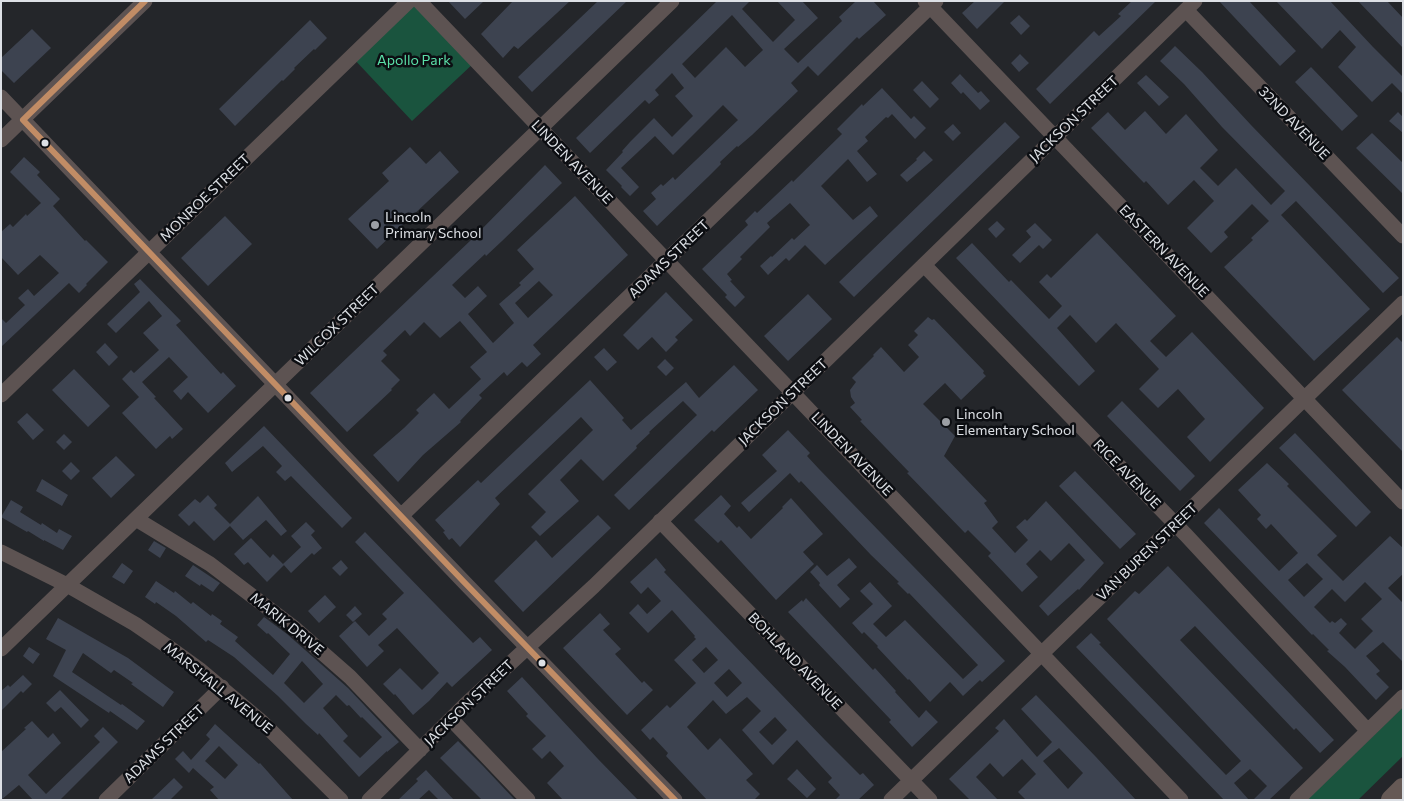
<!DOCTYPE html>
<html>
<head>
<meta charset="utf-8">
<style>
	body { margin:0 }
	#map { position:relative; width:1404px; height:801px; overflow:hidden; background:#24262a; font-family:Commissioner,sans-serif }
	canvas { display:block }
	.frame { position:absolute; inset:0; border:2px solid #dde0e5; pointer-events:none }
</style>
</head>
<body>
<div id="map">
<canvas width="1404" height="801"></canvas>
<div class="frame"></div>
</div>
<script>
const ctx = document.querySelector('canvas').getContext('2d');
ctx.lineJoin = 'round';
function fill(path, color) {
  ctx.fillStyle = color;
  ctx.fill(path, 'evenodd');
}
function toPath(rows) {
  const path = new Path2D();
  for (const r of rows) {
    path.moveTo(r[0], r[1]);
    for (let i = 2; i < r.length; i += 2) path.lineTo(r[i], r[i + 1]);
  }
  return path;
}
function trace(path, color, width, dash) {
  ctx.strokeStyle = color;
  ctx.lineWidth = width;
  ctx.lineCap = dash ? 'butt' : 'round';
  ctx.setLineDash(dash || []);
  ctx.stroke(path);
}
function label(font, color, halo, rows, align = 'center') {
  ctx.font = font + ' Commissioner,sans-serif';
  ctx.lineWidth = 5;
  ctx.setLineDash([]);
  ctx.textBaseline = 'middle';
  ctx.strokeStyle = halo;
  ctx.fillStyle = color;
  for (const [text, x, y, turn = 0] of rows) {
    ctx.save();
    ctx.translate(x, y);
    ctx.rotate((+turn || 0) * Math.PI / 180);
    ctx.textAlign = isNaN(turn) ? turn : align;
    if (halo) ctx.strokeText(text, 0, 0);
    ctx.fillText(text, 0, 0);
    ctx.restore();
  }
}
fill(toPath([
	[412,1,475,62,412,121,353,58],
	[1403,707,1403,756,1358,800,1307,800]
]), '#1a543e');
fill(toPath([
	[448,1,484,1,465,19],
	[513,1,570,1,518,49,514,46,503,58,481,34],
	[598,1,627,1,532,92,518,77],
	[717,1,750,1,742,9,773,42,795,20,777,1,802,1,818,18,784,49,798,63,842,21,839,17,856,1,873,1,886,15,859,39,857,37,818,76,808,66,791,83,798,91,752,135,738,147,737,146,720,162,721,164,708,177,657,226,643,211,656,199,651,193,661,184,663,186,673,177,675,180,738,120,723,105,673,155,655,136,621,168,639,187,630,196,621,187,622,186,606,170,623,152,622,151,630,142,654,118,672,137,693,116,675,96,684,88,672,73,655,90,659,95,649,104,645,100,590,153,576,138],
	[732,15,763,50,745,67,726,47,695,78,682,64],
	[975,1,1005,1,977,29,962,13],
	[1132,1,1156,1,1050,104,1036,89,1094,31,1099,36,1121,16,1118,14],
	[1219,1,1249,1,1296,51,1280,66],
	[1276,1,1330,1,1373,47,1403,77,1403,94,1392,83,1372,102,1338,67,1356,47,1340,30,1322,49],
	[1358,1,1387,1,1403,18,1403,48],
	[1019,15,1030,26,1021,35,1010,23],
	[310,20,327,38,315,50,314,49,294,68,295,69,283,81,282,80,235,126,219,109],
	[32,29,51,48,14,83,1,70,1,58],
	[1175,46,1202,72,1251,125,1399,278,1383,293,1296,201,1281,215,1370,309,1314,361,1224,267,1253,240,1251,238,1269,221,1252,204,1224,232,1228,237,1211,253,1187,228,1214,201,1194,180,1168,205,1146,181,1144,183,1091,128,1108,112,1125,130,1145,111,1166,134,1186,114,1218,150,1200,168,1218,186,1236,168,1271,205,1285,191,1222,127,1184,84,1160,61],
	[1020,54,1029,63,1019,72,1011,63],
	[1311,67,1358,116,1342,131,1295,82],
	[960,74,978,93,981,91,990,101,980,110,963,92,961,94,951,83],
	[1146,75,1169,97,1159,106,1137,83],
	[922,81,939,99,930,108,913,90],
	[882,88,911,119,914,116,926,128,915,139,892,114,888,118,886,117,865,137,868,141,857,151,877,174,867,182,848,159,821,186,853,220,870,206,878,216,825,265,805,245,789,261,786,258,768,275,760,266,771,256,772,257,792,238,794,240,810,225,790,203,767,223,770,227,740,257,742,259,727,274,732,280,730,281,745,297,735,307,725,297,727,295,702,269,748,225,745,221,755,211,757,213,792,180,793,182,842,134,837,129,862,104,863,106],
	[1398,112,1403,117,1403,133,1389,121],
	[1005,122,1020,137,854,297,839,282],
	[953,124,961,133,953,141,944,132],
	[1372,133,1403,163,1403,194,1356,148],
	[410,147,426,164,440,151,459,172,377,249,348,219,389,181,382,173],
	[924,151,933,160,907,182,900,175,917,160,916,159],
	[24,157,40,172,37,175,60,199,53,206,85,241,86,240,108,262,86,284,87,285,79,293,69,283,1,347,1,318,6,323,25,305,18,298,28,289,34,296,59,273,40,255,18,275,1,257,1,232,10,224,13,227,26,214,27,216,41,203,10,172],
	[545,165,562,183,502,241,486,256,485,254,452,285,465,298,478,286,487,296,468,314,493,343,514,323,499,304,521,285,519,283,534,269,517,250,575,196,628,255,533,345,541,354,527,367,522,362,507,376,504,372,479,395,482,398,460,421,461,422,423,455,398,482,373,455,404,428,419,413,416,410,434,393,449,409,481,379,470,367,487,352,460,321,440,338,424,322,410,336,405,330,383,351,387,355,381,361,400,380,391,389,392,390,347,432,310,393,471,240],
	[539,281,553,295,528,318,515,303],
	[225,216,252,244,208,286,181,258],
	[997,221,1005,229,996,238,988,229],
	[1035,223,1052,240,1043,249,1039,245,1020,263,1012,255,1031,237,1026,231],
	[1097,233,1176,316,1150,341,1166,357,1192,332,1264,408,1210,462,1187,437,1205,419,1178,389,1158,408,1139,389,1159,369,1116,323,1096,343,1070,315,1057,328,1095,371,1079,386,956,258,972,243,1009,282,1011,280,1049,319,1062,306,1039,282,1047,274,1051,278],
	[140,279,181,321,176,325,221,374,223,372,236,386,208,413,188,392,181,400,173,391,188,377,169,357,142,382,156,397,154,398,183,429,172,439,170,436,156,449,122,413,139,397,122,379,131,370,134,373,159,350,143,333,162,316,149,301,116,333,107,324,140,292,134,284],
	[666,292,693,320,675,337,678,340,666,352,652,337,638,350,623,335],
	[808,294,832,319,788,361,764,336],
	[928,317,932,320,934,319,984,371,983,373,986,376,961,400,945,383,923,404,955,436,944,456,987,501,984,503,998,522,992,528,1015,553,1028,540,1016,527,1025,519,1027,521,1046,501,1104,563,1079,590,1078,589,1048,616,1039,606,1085,560,1069,543,1051,561,1040,550,1026,564,1038,577,1022,592,988,556,991,553,968,530,965,533,907,473,909,472,860,421,862,420,850,407,855,403,851,397,850,390,856,382,852,378,874,356,873,355,881,347,904,372,919,357,908,345,918,335,914,331],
	[1397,337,1403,343,1403,452,1342,390],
	[105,343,118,357,109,366,96,352],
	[604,348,617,362,607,371,594,357],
	[665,359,674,368,666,376,657,367],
	[734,365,758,390,714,432,712,430,629,510,614,495,697,415,683,401,649,432,650,433,636,446,637,448,603,481,581,459,560,480,579,501,540,536,531,527,546,512,528,494,593,430,581,417,495,498,500,504,460,547,452,538,449,540,443,532,445,531,435,520,478,480,481,483,590,380,624,418,622,420,631,430,686,382,699,398],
	[74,369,110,406,88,427,52,390],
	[1122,401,1195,476,1180,491,1107,416],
	[27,413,44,430,33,440,17,422],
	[264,426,352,518,342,528,291,476,285,481,276,472,282,466,263,446,232,472,225,463],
	[788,430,810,453,807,456,819,469,1005,661,982,682,980,680,963,696,950,682,930,702,909,679,908,680,877,647,878,646,864,632,862,634,852,623,873,604,860,591,870,582,892,606,873,624,886,637,905,620,963,679,978,665,909,593,908,594,897,583,899,582,871,555,801,481,799,483,790,473,749,512,741,503,777,471,762,455],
	[1295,433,1371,512,1356,527,1279,448],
	[64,434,72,442,64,450,56,442],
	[116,456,135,475,111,498,92,478],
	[71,462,80,471,71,480,62,471],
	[1267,463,1289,484,1287,486,1337,536,1317,555,1343,581,1390,536,1403,548,1403,574,1388,588,1403,603,1403,662,1383,642,1366,656,1380,671,1376,674,1389,687,1376,700,1345,667,1327,651,1329,650,1313,634,1312,635,1204,523,1219,508,1279,571,1298,553,1271,524,1266,529,1257,519,1261,515,1238,490],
	[1307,563,1323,579,1304,597,1288,580],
	[1365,582,1382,599,1361,619,1373,631,1355,649,1339,633,1347,624,1341,618,1335,623,1332,621,1330,623,1314,607,1332,589,1345,602],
	[1075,471,1136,534,1120,549,1059,486],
	[42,479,68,495,62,506,36,491],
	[208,495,217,505,214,508,230,524,258,496,287,531,281,536,266,520,243,540,230,526,214,541,194,521,189,526,178,515,195,499,200,503],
	[721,495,731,506,724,514,737,528,739,526,751,539,783,508,782,507,791,498,823,534,803,552,814,564,776,600,721,540,718,543,694,520],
	[11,500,23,507,20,512,41,525,42,523,57,533,59,529,72,536,63,550,44,540,44,541,28,531,27,532,1,517],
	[598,515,611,528,523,612,494,581,536,540,552,558],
	[306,522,315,531,311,535,322,548,314,555,312,553,291,573,283,564,301,547,291,536],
	[365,532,473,643,480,637,492,650,452,687,447,682,429,701,413,715,395,694,394,695,383,684,400,668,422,690,439,673,397,628,378,645,384,651,367,667,339,636,355,621,369,636,387,619,382,614,404,593,355,542],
	[251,538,270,558,273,554,284,565,267,582,248,562,244,565,234,554],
	[154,541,166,548,160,558,148,550],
	[656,558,666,570,664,572,825,740,860,775,863,773,874,785,858,800,835,800,840,795,828,782,832,778,797,740,773,765,742,730,761,711,747,697,726,714,713,700,687,727,708,750,720,738,753,774,746,780,760,794,754,800,707,800,666,756,668,753,653,737,650,740,641,730,667,705,670,708,696,683,674,660,696,639,694,637,695,636,672,610,648,633,629,613,638,604,647,614,661,601,648,587,641,594,630,582],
	[706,647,718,660,704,673,692,660],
	[729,669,742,683,727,697,714,683],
	[775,717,787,730,772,745,759,732],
	[849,558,857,567,837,585,850,599,840,608,819,585,820,583,810,572,817,565,827,576],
	[341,560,348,568,340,576,332,568],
	[122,563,133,571,124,584,112,577],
	[193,565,220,583,213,592,201,584,200,586,185,576],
	[1168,566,1334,740,1320,753,1296,728,1294,730,1195,626,1180,640,1303,768,1269,800,1253,800,1267,786,1250,769,1234,783,1249,800,1224,800,1076,647,1091,633,1101,643,1099,644,1226,775,1241,761,1107,619,1135,591,1139,594],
	[156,581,174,593,175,591,191,604,193,602,211,616,212,614,222,621,220,624,238,637,235,641,273,675,290,654,268,633,267,634,257,625,264,617,287,634,348,688,399,742,387,752,387,751,359,777,319,733,318,735,306,724,278,696,234,657,208,640,206,642,176,616,156,602,155,604,145,597],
	[302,661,323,684,304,703,284,683],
	[336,695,347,706,349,705,361,718,362,717,382,737,360,758,343,741,348,736,323,708],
	[325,595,336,607,319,623,308,611],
	[806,598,873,670,875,668,896,691,895,692,919,718,926,710,938,722,912,747,889,722,891,720,788,612,802,600,803,602],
	[355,606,362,614,353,622,346,615],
	[600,613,610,624,603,630,621,649,615,654,642,683,644,681,653,690,627,715,563,648],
	[58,618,128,658,174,692,163,707,131,684,133,683,114,670,111,673,83,653,72,672,121,705,122,704,145,721,137,730,110,711,109,713,53,676,66,650,46,639],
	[29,647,40,654,33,664,23,656],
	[23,675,32,684,23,693,21,691,1,711,1,691,8,685,10,687],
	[522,677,598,759,638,800,563,800,547,783,564,766,550,751,542,759,532,749,546,736,526,716,528,714,507,691],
	[60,690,89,720,81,728,61,707,55,712,46,703],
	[1036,695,1096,757,1136,800,1026,800,1018,792,1036,774,1022,759,1003,777,990,763,976,777,998,800,970,800,949,779,999,731,995,728,1004,719,1037,757,1052,742,1021,709],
	[1059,748,1083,773,1068,789,1043,761],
	[32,721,48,738,53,733,61,743,28,775,46,794,100,742,94,736,103,727,118,742,60,800,33,800,19,785,1,800,1,752,26,729,24,728],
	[215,724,259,764,260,763,293,800,219,800,210,790,214,787,193,768,189,773,175,759,183,751,191,760,210,739,206,735],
	[219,746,238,765,225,779,205,761],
	[458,741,483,766,515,800,482,800,440,758],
	[797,769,816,789,807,798,787,779],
	[426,770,454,800,439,800,429,790,418,800,398,800,418,781,416,779],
	[174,778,183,787,170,800,151,800]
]), '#3d4350');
trace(toPath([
	[419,1,1181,800],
	[925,1,1403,502],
	[1186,10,1403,236],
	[1,97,464,582,675,800],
	[1,140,145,1],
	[924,265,1186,535,1368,731],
	[1,395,409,1],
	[401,516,936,1],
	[136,519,210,564,293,627,350,677,420,750],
	[660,521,930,800],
	[1,552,67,585,135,624,167,646,199,669,262,722,341,800],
	[1,649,672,1],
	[451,719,528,800],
	[106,800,222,687],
	[369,800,465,705,594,586,1195,1],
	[891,800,1403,303],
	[1297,800,1403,697]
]), '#5d5352', 15);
trace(toPath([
	[1392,800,1403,789]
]), '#655955', 22);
trace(toPath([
	[23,120,464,582,675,800],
	[23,120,145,1]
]), '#c18c65', 6);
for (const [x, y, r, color] of [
	[45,143,4.5,"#dde0e5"],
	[375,225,5,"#9c9fa4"],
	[288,398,4.5,"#dde0e5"],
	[946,422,5,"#9c9fa4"],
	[542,663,4.5,"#dde0e5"]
]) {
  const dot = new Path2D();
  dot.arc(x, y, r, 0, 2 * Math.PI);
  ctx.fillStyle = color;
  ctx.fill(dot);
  trace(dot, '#0c0e12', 2);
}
label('14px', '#5be1a9', '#0c0e12', [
	["Apollo Park",414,60]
]);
label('14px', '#dde0e5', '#0c0e12', [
	["JACKSON STREET",1074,119,-44],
	["32ND AVENUE",1294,123,46],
	["LINDEN AVENUE",572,162,46],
	["MONROE STREET",205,198,-44],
	["EASTERN AVENUE",1164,251,46],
	["ADAMS STREET",669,259,-44],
	["WILCOX STREET",337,325,-44],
	["JACKSON STREET",783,402,-44],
	["LINDEN AVENUE",852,454,46],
	["RICE AVENUE",1127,474,46],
	["VAN BUREN STREET",1147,552,-44],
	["MARIK DRIVE",287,624,39],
	["BOHLAND AVENUE",795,661,46],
	["MARSHALL AVENUE",218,688,39],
	["JACKSON STREET",469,703,-44],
	["ADAMS STREET",164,744,-44]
]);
label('14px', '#dde0e5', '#0c0e12', [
	["Lincoln",385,217],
	["Primary School",385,233],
	["Lincoln",956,414],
	["Elementary School",956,430]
], 'left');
</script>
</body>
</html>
